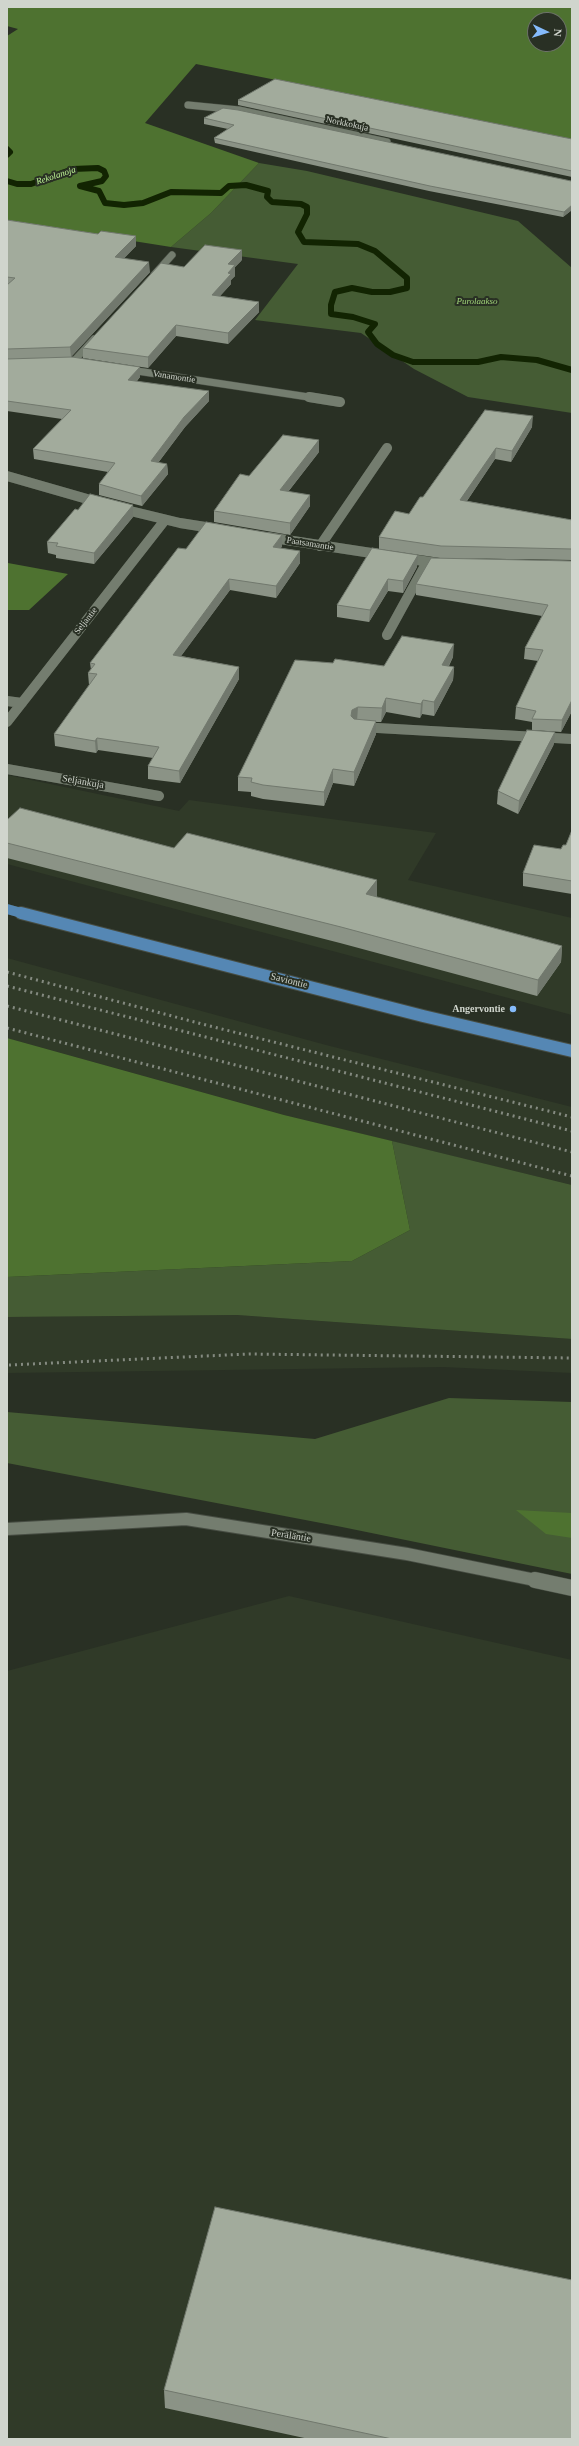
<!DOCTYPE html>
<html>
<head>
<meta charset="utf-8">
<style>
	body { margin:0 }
	#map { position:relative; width:579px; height:2446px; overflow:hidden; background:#293024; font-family:Georgia,serif }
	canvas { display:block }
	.frame { position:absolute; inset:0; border:8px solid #d0d5cd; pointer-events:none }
	.north { position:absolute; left:527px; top:12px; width:40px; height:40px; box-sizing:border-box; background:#293024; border:1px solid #6c7268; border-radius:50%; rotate:94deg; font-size:11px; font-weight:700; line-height:16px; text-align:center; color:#d0d5cd }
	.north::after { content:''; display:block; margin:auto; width:14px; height:18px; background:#85bbfb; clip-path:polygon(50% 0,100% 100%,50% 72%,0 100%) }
</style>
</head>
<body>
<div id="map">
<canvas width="579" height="2446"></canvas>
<div class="frame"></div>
<div class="north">N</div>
</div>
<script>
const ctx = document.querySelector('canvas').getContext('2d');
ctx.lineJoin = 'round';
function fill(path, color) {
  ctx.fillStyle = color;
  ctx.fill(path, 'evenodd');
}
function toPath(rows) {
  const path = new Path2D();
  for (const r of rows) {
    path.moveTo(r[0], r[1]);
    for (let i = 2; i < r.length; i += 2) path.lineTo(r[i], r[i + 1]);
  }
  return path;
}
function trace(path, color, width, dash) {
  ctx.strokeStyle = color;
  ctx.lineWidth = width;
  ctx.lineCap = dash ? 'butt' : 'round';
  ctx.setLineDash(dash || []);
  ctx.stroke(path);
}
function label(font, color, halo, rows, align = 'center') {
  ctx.font = font + ' Georgia,serif';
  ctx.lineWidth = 4;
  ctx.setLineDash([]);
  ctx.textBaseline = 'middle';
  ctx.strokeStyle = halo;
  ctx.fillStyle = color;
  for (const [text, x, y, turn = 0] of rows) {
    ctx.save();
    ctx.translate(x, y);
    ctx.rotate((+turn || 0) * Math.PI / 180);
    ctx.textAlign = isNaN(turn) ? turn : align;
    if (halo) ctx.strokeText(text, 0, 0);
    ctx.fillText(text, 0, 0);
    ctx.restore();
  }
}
fill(toPath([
	[7,775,179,811,189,800,436,833,408,880,572,918,572,1015,7,864],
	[7,958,326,1045,572,1107,572,1185,284,1115,7,1038],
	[237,1315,572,1339,572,1373,443,1367,7,1373,7,1317],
	[289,1596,572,1660,572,2439,7,2439,7,1671]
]), '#303a28');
fill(toPath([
	[259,163,307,171,518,221,572,268,572,413,468,397,414,369,361,333,255,320,298,264,171,247,211,213],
	[392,1141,572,1185,572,1339,237,1315,7,1317,7,1277,352,1261,410,1230],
	[449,1398,572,1402,572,1574,342,1527,7,1463,7,1412,315,1439]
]), '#455c34');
fill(toPath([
	[7,7,572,7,572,139,196,64,145,123,259,163,211,213,171,247,7,221,7,36,18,29,7,26],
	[535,20,559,20,559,44,535,44],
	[7,561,8,563,68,574,29,610,7,610],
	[7,1038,284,1115,392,1141,410,1230,352,1261,7,1277],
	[516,1510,572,1513,572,1538,546,1534]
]), '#4e7230');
trace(toPath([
	[7,149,10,152,7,155],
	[7,181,17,184,31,184,73,169,98,168,104,171,106,176,102,181,80,186,99,191,105,203,124,205,143,203,171,192,221,193,229,186,246,185,268,191,267,197,272,202,301,204,307,207,307,214,298,232,304,242,358,244,375,251,407,278,407,288,390,292,372,292,352,288,335,292,331,305,331,314,353,317,375,324,368,332,377,344,393,355,413,362,478,362,501,357,537,360,572,370]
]), '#122402', 6);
const minorFar3 = toPath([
	[188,105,239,110,387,142],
	[154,275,172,255],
	[73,362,94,339],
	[124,369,315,398]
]);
const minorFar2 = toPath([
	[309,397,340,402],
	[7,476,101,503],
	[118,508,180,523,218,529],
	[267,537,443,564],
	[320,546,387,448],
	[387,635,427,562],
	[7,701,22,703],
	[7,722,165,520],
	[360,727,572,739],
	[7,769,159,796]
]);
const minorFar1 = toPath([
	[7,1529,186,1519,407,1554,540,1581]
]);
const minor = toPath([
	[535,1580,572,1588]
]);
const majorFar1 = toPath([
	[7,909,25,914]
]);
const major = toPath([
	[21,913,423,1016,572,1051]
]);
trace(minorFar3, '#474d43', 8);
trace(minorFar2, '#474d43', 10);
trace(minorFar1, '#474d43', 14);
trace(minor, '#474d43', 17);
trace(majorFar1, '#474d43', 10);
trace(major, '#474d43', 14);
trace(minorFar3, '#747d6f', 7);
trace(minorFar2, '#747d6f', 10);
trace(minorFar1, '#747d6f', 12);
trace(minor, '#747d6f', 16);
trace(majorFar1, '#5587b4', 10);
trace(major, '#5587b4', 12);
trace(toPath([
	[7,972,202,1024,572,1117],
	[7,986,572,1131],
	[7,1006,572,1152],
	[7,1028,572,1176],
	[9,1365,249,1354,572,1358]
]), '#848a80', 3, [2, 4]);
fill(toPath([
	[238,100,572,139,572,177,238,105],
	[204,118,571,181,572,181,572,210,563,217,429,191,215,143,214,138,228,129,204,124],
	[7,220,98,234,136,236,136,246,124,258,150,272,71,357,140,367,140,377,137,381,209,401,185,427,158,463,167,464,168,474,142,506,99,495,99,484,108,472,34,459,33,449,62,419,7,411],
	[242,260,235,267,235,276,231,280,231,284,220,296,259,302,259,312,228,344,176,336,148,368,83,358,83,348],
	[485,410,532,427,511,462,495,459,467,501,572,520,572,560,444,558,572,561,572,711,561,732,532,730,532,722,515,719,516,707,538,661,524,659,525,648,542,616,416,595,416,584,440,558,379,549,379,537,409,514,423,497],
	[319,452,288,492,310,495,310,506,290,535,214,522,214,511,249,476],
	[133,517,94,564,56,558,56,555,48,553,47,542],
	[282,535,282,546,281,548,300,551,300,563,276,598,230,590,181,656,239,667,239,679,180,783,148,779,148,766,153,758,98,750,96,753,55,746,54,734,90,685,89,685,88,673,91,670,90,663,186,549],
	[372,548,417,567,403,593,388,591,369,622,337,617,337,605],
	[453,657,449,666,454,667,453,680,434,716,422,714,420,718,386,712,381,722,376,722,376,734,354,786,333,783,324,806,263,799,251,796,251,792,238,791,238,777,333,663,384,666],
	[554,744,518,814,497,804,498,791],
	[7,820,174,848,377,896,376,897,562,946,561,962,537,996,340,943,7,858],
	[572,830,572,894,523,886,523,873,561,849,566,845],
	[164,2390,572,2439,309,2439,165,2408]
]), '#8b9386');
fill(toPath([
	[572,205,572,210,563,217,564,212],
	[136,236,136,246,116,267,115,257],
	[242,250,242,260,235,267,235,276,231,280,231,284,212,305,212,295,228,264],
	[149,262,150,272,71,357,70,347],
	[259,302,259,312,228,344,228,333],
	[176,325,176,336,148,368,148,357],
	[140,367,140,377,129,390,128,380],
	[209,391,209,401,185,427,151,472,151,461,184,417],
	[533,416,532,427,511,462,512,451],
	[319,440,319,452,280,502,280,490],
	[496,448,495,459,460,511,460,500],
	[167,464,168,474,142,506,141,496],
	[310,495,310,506,290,535,290,523],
	[133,505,133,517,94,564,94,553],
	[282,535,282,546,273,559,273,547],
	[300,551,300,563,276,598,276,586],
	[418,555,417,567,403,593,403,581],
	[229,579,230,590,173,667,173,655],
	[388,579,388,591,369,622,370,610],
	[454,644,453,657,442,678,442,665],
	[239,667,239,679,180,783,179,771],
	[454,667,453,680,434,716,434,702],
	[386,698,386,712,381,722,382,708],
	[423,700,422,714,420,718,421,704],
	[572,700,572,711,561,732,562,720],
	[358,707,357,721,352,723,351,716,352,710],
	[376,721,376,734,354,786,354,772],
	[555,732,554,744,518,814,519,801],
	[97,738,98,750,96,753,95,741],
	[333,769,333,783,324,806,324,792],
	[377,880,377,896,366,910,366,894],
	[562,946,561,962,537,996,538,980]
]), '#71786d');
const building = toPath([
	[275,79,572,139,572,171,238,100,275,79],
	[223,108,238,110,571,181,572,181,572,205,564,212,430,186,214,138,234,125,204,118,223,108],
	[7,220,98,234,101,231,136,236,115,257,149,262,70,347,7,349,7,285,15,278,7,277,7,220],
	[205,245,242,250,228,264,235,265,228,273,231,274,212,295,259,302,228,333,176,325,148,357,83,348,161,263,184,267,205,245],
	[72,357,140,367,128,380,209,391,184,417,151,461,167,464,141,496,99,484,115,463,33,449,71,410,7,401,7,359,72,357],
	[485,410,533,416,512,451,496,448,460,500,572,520,572,549,441,546,379,537,395,511,409,514,420,497,423,497,485,410],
	[283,435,319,440,280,490,310,495,290,523,214,511,240,474,249,476,283,435],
	[90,494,133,505,94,553,56,546,58,543,47,542,75,509,78,510,90,494],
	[206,522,282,535,273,547,300,551,276,586,229,579,173,655,239,667,179,771,148,766,159,747,97,738,95,741,54,734,97,674,88,673,95,664,90,663,178,548,186,549,206,522],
	[372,548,418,555,403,581,388,579,370,610,337,605,372,548],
	[431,558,572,561,572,700,562,720,532,719,536,711,516,707,543,650,525,648,548,605,416,584,431,558],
	[402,636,454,644,442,665,454,667,434,702,423,700,421,704,386,698,382,708,358,707,352,710,351,716,354,719,376,721,354,772,333,769,324,792,263,785,251,782,252,778,238,777,295,660,333,663,335,659,384,666,402,636],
	[527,730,555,732,519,801,498,791,527,730],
	[20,808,174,848,187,833,377,880,366,894,562,946,538,980,341,927,7,843,7,820,20,808],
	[572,830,572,881,523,873,534,845,561,849,563,845,566,845,572,830],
	[215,2207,572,2280,572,2439,392,2439,164,2390,215,2207]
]);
fill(building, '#a2ab9c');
trace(building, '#71786d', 1);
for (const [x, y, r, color] of [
	[513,1009,4,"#85bbfb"]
]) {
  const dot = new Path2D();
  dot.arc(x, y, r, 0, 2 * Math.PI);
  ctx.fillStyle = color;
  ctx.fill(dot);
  trace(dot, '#293024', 1.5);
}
label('9px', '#d0d5cd', '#293024', [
	["Norkkokuja",347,124,12],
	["Vanamontie",174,377,9],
	["Paatsamantie",310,544,9],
	["Seljantie",86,621,-52]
]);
label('italic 9px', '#bff597', '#293024', [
	["Rekolanoja",56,176,-18]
]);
label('italic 9px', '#a1d579', '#293024', [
	["Purolaakso",477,302]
]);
label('10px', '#d0d5cd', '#293024', [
	["Seljankuja",83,782,10],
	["Saviontie",289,981,14],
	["Peräläntie",291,1536,9]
]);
label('bold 10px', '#d0d5cd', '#293024', [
	["Angervontie",505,1009]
], 'right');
</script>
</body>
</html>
